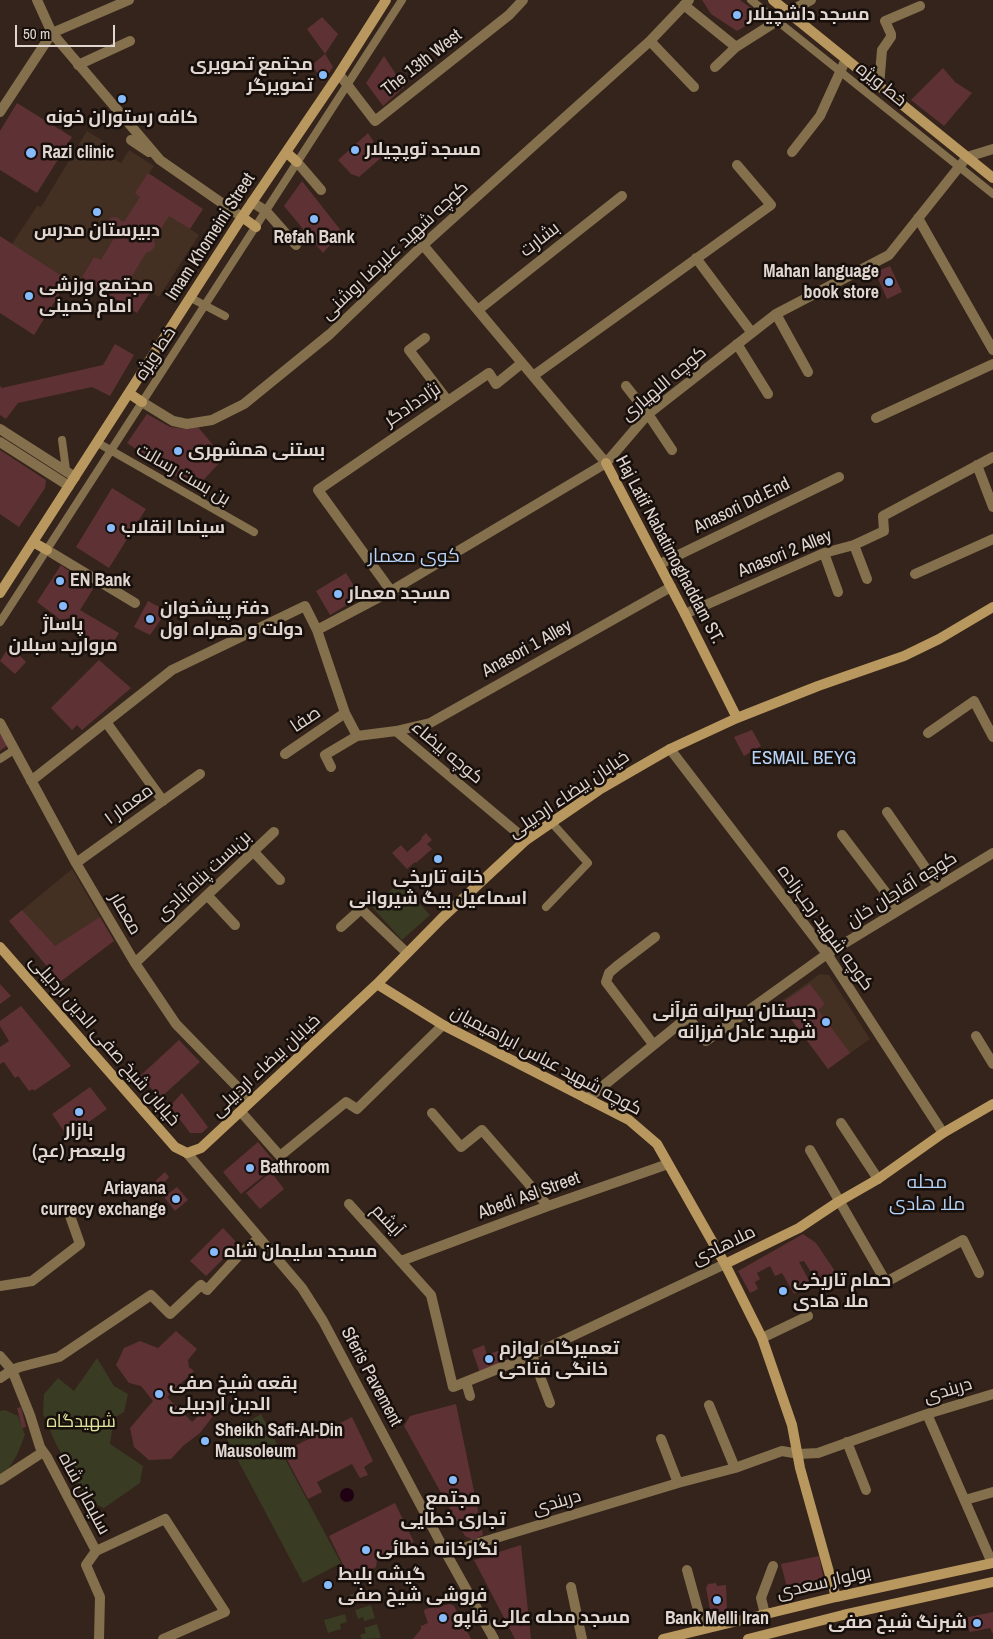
<!DOCTYPE html>
<html>
<head>
<meta charset="utf-8">
<style>
	body { margin:0 }
	#map { position:relative; width:993px; height:1639px; overflow:hidden; background:#35241b; font-family:"Archivo Narrow",sans-serif }
	canvas { display:block }
	.scale { position:absolute; left:15px; top:25px; width:100px; height:22px; box-sizing:border-box; border:2px solid #e0d5cf; border-top:0; padding-left:6px; font-size:15px; line-height:18px; white-space:nowrap; color:#e0d5cf; -webkit-text-stroke:4px #170f0b; paint-order:stroke }
</style>
</head>
<body>
<div id="map">
<canvas width="993" height="1639"></canvas>
<div class="scale">50 m</div>
</div>
<script>
const ctx = document.querySelector('canvas').getContext('2d');
ctx.lineJoin = 'round';
function fill(path, color) {
  ctx.fillStyle = color;
  ctx.fill(path, 'evenodd');
}
function toPath(rows) {
  const path = new Path2D();
  for (const r of rows) {
    if (r.length === 3) {
      path.moveTo(r[0] + r[2], r[1]);
      path.arc(r[0], r[1], r[2], 0, 2 * Math.PI);
      continue;
    }
    path.moveTo(r[0], r[1]);
    for (let i = 2; i < r.length; i += 2) path.lineTo(r[i], r[i + 1]);
  }
  return path;
}
function trace(path, color, width, dash) {
  ctx.strokeStyle = color;
  ctx.lineWidth = width;
  ctx.lineCap = dash ? 'butt' : 'round';
  ctx.setLineDash(dash || []);
  ctx.stroke(path);
}
function label(font, color, halo, rows, align = 'center') {
  ctx.font = font + ' "Archivo Narrow",Cairo,sans-serif';
  ctx.lineWidth = 5;
  ctx.setLineDash([]);
  ctx.textBaseline = 'middle';
  ctx.strokeStyle = halo;
  ctx.fillStyle = color;
  for (const [text, x, y, turn = 0] of rows) {
    ctx.save();
    ctx.translate(x, y);
    ctx.rotate((+turn || 0) * Math.PI / 180);
    ctx.textAlign = isNaN(turn) ? turn : align;
    if (halo) ctx.strokeText(text, 0, 0);
    ctx.fillText(text, 0, 0);
    ctx.restore();
  }
}
fill(toPath([
	[87,131,115,148,110,157,121,163,129,150,154,166,136,193,199,235,159,297,94,257,77,286,12,244,37,206,41,207],
	[72,869,114,941,59,956,47,966,9,921],
	[820,974,829,975,870,1039,828,1069,779,1003]
]), '#442f23');
fill(toPath([
	[400,882,430,915,402,940,372,907],
	[97,1358,114,1386,128,1394,124,1412,114,1418,110,1444,143,1466,140,1483,104,1508,88,1501,56,1444,43,1414,44,1394,58,1378,74,1391],
	[5,1410,18,1416,25,1435,17,1455,8,1469,0,1474,0,1411],
	[261,1414,341,1563,303,1583,225,1436],
	[367,1589,369,1597,349,1603,347,1596],
	[371,1605,375,1618,364,1621,363,1617,358,1619,355,1610],
	[345,1614,347,1622,340,1624,341,1629,328,1633,324,1620],
	[377,1624,381,1638,362,1639,360,1635,366,1633,364,1628]
]), '#393b23');
fill(toPath([
	[347,1495,7]
]), '#200113');
fill(toPath([
	[702,0,740,0,762,16,737,31,711,14],
	[322,17,338,34,325,54,333,67,323,82,312,65,325,54,307,29],
	[384,56,404,87,383,106,366,83],
	[943,68,955,82,972,93,944,126,911,100],
	[17,103,72,137,37,193,0,170,0,131],
	[368,133,383,156,359,177,351,174,338,160],
	[148,173,203,209,190,229,169,216,154,240,155,246,151,251,146,253,130,279,151,291,137,313,82,277,94,257,101,260,116,235,108,229,108,223,110,218,116,217,124,222,140,197,135,193],
	[302,181,342,232,323,253,284,206],
	[0,236,68,280,34,335,0,313],
	[890,266,902,292,887,299,875,272],
	[115,344,134,355,110,396,92,387,18,403,6,419,0,415,0,386,2,388,103,365],
	[147,414,170,427,187,429,198,427,224,458,195,489,127,443],
	[0,450,46,480,45,488,19,527,0,514],
	[112,488,146,509,109,568,76,547],
	[61,565,93,589,80,610,119,633,106,654,37,602],
	[346,573,361,597,330,615,316,591],
	[148,601,167,611,150,635,134,627],
	[10,645,26,662,15,674,0,661],
	[99,660,131,688,82,730,77,725,72,730,51,708],
	[752,730,761,746,744,756,734,737],
	[0,734,8,745,0,751],
	[426,833,432,840,427,844,432,849,416,863,415,862,407,869,392,853,401,845,407,852,422,839,421,838],
	[22,910,55,946,100,917,114,941,60,982,9,921],
	[0,984,11,996,0,1004],
	[810,984,825,1004,818,1010,850,1053,828,1069,780,1004],
	[21,1006,71,1066,34,1091,33,1089,29,1091,18,1076,15,1078,4,1062,0,1064,0,1047,9,1041,0,1026,0,1021],
	[179,1040,200,1062,160,1098,140,1076],
	[90,1087,107,1109,68,1137,52,1114],
	[182,1093,208,1127,202,1133,190,1133,170,1106],
	[258,1142,277,1165,241,1194,223,1172],
	[165,1172,169,1177,163,1184,167,1188,161,1193,152,1184],
	[271,1172,284,1189,260,1209,246,1193],
	[177,1187,188,1200,175,1211,164,1197],
	[223,1228,238,1244,206,1276,190,1261],
	[803,1234,816,1243,841,1280,828,1288,825,1283,820,1286,804,1261,799,1262,811,1284,794,1294,782,1273,775,1276,770,1266,757,1273,760,1279,755,1282,758,1289,750,1293,738,1271],
	[176,1331,197,1349,188,1360,189,1367,194,1371,167,1397,192,1422,205,1409,213,1416,200,1433,183,1446,171,1459,149,1460,134,1447,130,1428,153,1401,141,1386,129,1383,116,1365,124,1348,140,1341,158,1348],
	[484,1345,487,1355,500,1350,505,1363,480,1373,472,1350],
	[456,1404,483,1535,473,1540,465,1536,404,1426,410,1416],
	[21,1407,26,1427,22,1428,17,1408],
	[352,1417,373,1461,364,1467,368,1475,360,1478,352,1464,317,1482,322,1492,308,1499,283,1452],
	[395,1503,414,1542,377,1559,376,1567,351,1581,329,1536],
	[521,1545,531,1639,515,1639,474,1560],
	[819,1556,823,1576,816,1583,787,1588,781,1564],
	[328,1579,334,1588,328,1591,322,1582],
	[716,1583,717,1586,726,1585,727,1611,711,1615,706,1588,708,1584],
	[450,1604,454,1606,471,1639,413,1639,421,1629,421,1626,428,1623,424,1612,425,1609],
	[993,1612,993,1634,990,1628,970,1632,964,1618]
]), '#5e3234');
trace(toPath([
	[751,0,993,194],
	[191,298,225,316],
	[62,440,66,470],
	[98,443,254,532],
	[0,622,402,0],
	[0,759,14,750],
	[546,907,588,863,552,823]
]), '#84704d', 8);
trace(toPath([
	[37,0,52,33,160,160,242,217],
	[684,5,736,47],
	[788,12,811,0],
	[650,41,694,87],
	[78,65,130,41],
	[715,67,736,47,777,21,786,10],
	[339,74,375,121,509,15,523,0],
	[879,86,882,50,891,37,891,34,885,21,920,6],
	[0,112,52,33,129,0],
	[131,140,149,152],
	[792,152,820,116,846,59],
	[297,162,321,190],
	[252,202,266,211,296,245],
	[918,218,993,350],
	[423,245,606,463],
	[696,258,752,333],
	[478,310,622,196],
	[776,314,808,372],
	[425,338,409,350,448,401],
	[737,344,768,394],
	[533,376,771,205,737,165],
	[626,386,648,414,672,450],
	[142,402,173,421,187,424,212,420,244,404,330,334,423,245,650,41,689,0],
	[876,418,993,364],
	[0,429,75,477],
	[0,442,69,486],
	[977,465,993,507],
	[854,545,867,579],
	[47,550,135,603],
	[824,553,838,592],
	[660,564,839,477],
	[915,574,993,539],
	[391,591,318,490,489,373,496,384,522,363],
	[685,614,824,553,854,545,884,531,883,516,993,457],
	[317,630,391,591,606,463,648,414,776,314,889,255,967,157,993,149],
	[106,722,163,801],
	[0,723,76,863,135,963,176,1024,251,1101],
	[396,731,430,723,671,587],
	[928,733,974,701,993,737],
	[670,749,827,954,943,1133],
	[285,754,345,713],
	[331,767,325,755,357,736],
	[31,781,172,670,305,606,317,630,345,713,357,736,396,731,526,840],
	[887,812,938,886],
	[842,835,899,910],
	[253,851,280,880],
	[76,863,200,774],
	[207,895,235,925],
	[341,927,361,909,407,953],
	[135,963,274,832],
	[976,1036,993,1064],
	[653,1044,606,982,609,973,617,966,655,937],
	[587,1099,688,1017,706,1041,827,954,993,853],
	[241,1112,280,1156,346,1102,357,1109,443,1025],
	[432,1113,461,1147,482,1130,548,1206],
	[841,1123,878,1179],
	[810,1150,886,1282,963,1240,979,1273],
	[187,1153,302,1288,323,1321,446,1553,494,1639],
	[349,1204,431,1295,453,1387,532,1355,725,1264],
	[401,1261,548,1206,668,1164],
	[0,1286,32,1281,80,1244,69,1213],
	[762,1338,808,1316],
	[532,1355,550,1403],
	[0,1356,12,1370,30,1415,40,1447,47,1457,96,1551],
	[0,1378,12,1370,20,1367,59,1357,151,1295,170,1314,201,1285,207,1290,240,1254,259,1238],
	[466,1382,470,1396],
	[709,1405,735,1468],
	[927,1414,992,1563],
	[661,1439,678,1483],
	[847,1442,866,1490],
	[0,1480,43,1452],
	[965,1500,993,1492],
	[446,1553,678,1483,735,1468,782,1451,799,1454,818,1453,927,1414,993,1394],
	[687,1570,703,1628],
	[571,1587,582,1639],
	[765,1614,761,1598,773,1566],
	[99,1639,100,1597,86,1565,96,1551,165,1519,225,1612,163,1639]
]), '#84704d', 10);
trace(toPath([
	[773,0,993,178],
	[286,152,297,162],
	[242,217,256,227],
	[130,394,142,402],
	[606,463,685,614,737,718],
	[33,542,47,550],
	[0,593,242,217,339,74,386,0],
	[0,947,175,1147,187,1153,201,1148,377,984,442,918,526,840,599,790,670,749,737,718,818,686,904,656,939,639,993,607],
	[377,984,443,1025,629,1120,657,1144,725,1264,762,1338,792,1425,800,1468,836,1597],
	[725,1264,799,1228,838,1202,878,1179,943,1133,993,1104],
	[663,1639,836,1597,993,1563],
	[748,1639,843,1615,993,1582]
]), '#b9985f', 10);
for (const [x, y, r, color] of [
	[737,15,5,"#87bbfb"],
	[323,75,5,"#87bbfb"],
	[122,99,5,"#87bbfb"],
	[355,150,5,"#87bbfb"],
	[31,153,6,"#87bbfb"],
	[97,212,5,"#87bbfb"],
	[314,219,5,"#87bbfb"],
	[889,282,5,"#87bbfb"],
	[29,296,5,"#87bbfb"],
	[178,451,5,"#87bbfb"],
	[111,528,5,"#87bbfb"],
	[60,581,5,"#87bbfb"],
	[338,594,5,"#87bbfb"],
	[63,606,5,"#87bbfb"],
	[150,619,5,"#87bbfb"],
	[438,859,5,"#87bbfb"],
	[826,1022,5,"#87bbfb"],
	[79,1112,5,"#87bbfb"],
	[250,1168,5,"#87bbfb"],
	[176,1199,5,"#87bbfb"],
	[214,1252,5,"#87bbfb"],
	[783,1291,5,"#87bbfb"],
	[489,1359,5,"#87bbfb"],
	[159,1394,5,"#87bbfb"],
	[205,1441,5,"#87bbfb"],
	[453,1480,5,"#87bbfb"],
	[366,1550,5,"#87bbfb"],
	[328,1585,5,"#87bbfb"],
	[717,1600,5,"#87bbfb"],
	[443,1618,5,"#87bbfb"],
	[977,1623,5,"#87bbfb"]
]) {
  const dot = new Path2D();
  dot.arc(x, y, r, 0, 2 * Math.PI);
  ctx.fillStyle = color;
  ctx.fill(dot);
  trace(dot, '#170f0b', 2);
}
label('bold 18px', '#e0d5cf', '#170f0b', [
	["مسجد داشچیلار",747,15],
	["مجتمع تصویری",313,65,"right"],
	["تصویرگر",313,86,"right"],
	["کافه رستوران خونه",122,118,"center"],
	["مسجد توپچیلار",365,150],
	["Razi clinic",42,153],
	["دبیرستان مدرس",97,231,"center"],
	["Refah Bank",314,238,"center"],
	["Mahan language",879,272,"right"],
	["book store",879,293,"right"],
	["مجتمع ورزشی",39,286],
	["امام خمینی",39,307],
	["بستنی همشهری",188,451],
	["سینما انقلاب",121,528],
	["EN Bank",70,581],
	["مسجد معمار",348,594],
	["دفتر پیشخوان",160,609],
	["دولت و همراه اول",160,630],
	["پاساژ",63,625,"center"],
	["مروارید سبلان",63,646,"center"],
	["خانه تاریخی",438,878,"center"],
	["اسماعیل بیگ شیروانی",438,899,"center"],
	["دبستان پسرانه قرآنی",816,1012,"right"],
	["شهید عادل فرزانه",816,1033,"right"],
	["بازار",79,1131,"center"],
	["ولیعصر (عج)",79,1152,"center"],
	["Bathroom",260,1168],
	["Ariayana",166,1189,"right"],
	["currecy exchange",166,1210,"right"],
	["مسجد سلیمان شاه",224,1252],
	["حمام تاریخی",793,1281],
	["ملا هادی",793,1302],
	["تعمیرگاه لوازم",499,1349],
	["خانگی فتاحی",499,1370],
	["بقعه شیخ صفی",169,1384],
	["الدین اردبیلی",169,1405],
	["Sheikh Safi-Al-Din",215,1431],
	["Mausoleum",215,1452],
	["مجتمع",453,1499,"center"],
	["تجاری خطایی",453,1520,"center"],
	["نگارخانه خطائی",376,1550],
	["گیشه بلیط",338,1575],
	["فروشی شیخ صفی",338,1596],
	["مسجد محله عالی قاپو",453,1618],
	["Bank Melli Iran",717,1619,"center"],
	["شبرنگ شیخ صفی",967,1623,"right"]
], 'left');
label('18px', '#e0d5cf', '#170f0b', [
	["The 13th West",422,63,-38],
	["خط ویژه",881,85,39],
	["Imam Khomeini Street",211,237,-57],
	["بشارت",540,240,-38],
	["کوچه شهید علیرضا روشنی",395,251,-43],
	["خط ویژه",156,354,-57],
	["کوچه اللهیاری",664,384,-40],
	["نژاددادگر",413,405,-34],
	["بن بست رسالت",183,475,30],
	["Anasori Dd.End",742,506,-26],
	["Haj Latif Nabatimoghaddam ST.",669,550,62],
	["Anasori 2 Alley",785,554,-22],
	["Anasori 1 Alley",527,649,-29],
	["صفا",306,720,-34],
	["کوچه بیضاء",447,753,40],
	["خیابان بیضاء اردبیلی",569,795,-34],
	["معمار ۱",129,805,-36],
	["بن‌بست پناه‌آبادی",204,876,-43],
	["کوچه آقاجان خان",902,890,-32],
	["معمار",125,914,60],
	["کوچه شهید رجب‌زاده",825,928,54],
	["خیابان شیخ صفی الدین اردبیلی",104,1041,49],
	["کوچه شهید عباس ابراهیمیان",546,1061,28],
	["خیابان بیضاء اردبیلی",266,1066,-43],
	["Abedi Asl Street",529,1196,-20],
	["آیشم",387,1221,47],
	["ملاهادی",724,1246,-26],
	["Sferis Pavement",371,1377,62],
	["دربندی",948,1391,-17],
	["سلیمان شاه",84,1494,62],
	["دربندی",557,1503,-17],
	["بولوار سعدی",824,1583,-13]
]);
label('18px', '#e0e49b', '#170f0b', [
	["شهیدگاه",81,1422]
]);
label('19px', '#b6d3f7', '#170f0b', [
	["کوی معمار",414,557],
	["ESMAIL BEYG",804,759],
	["محله",927,1183],
	["ملا هادی",927,1205]
]);
</script>
</body>
</html>
